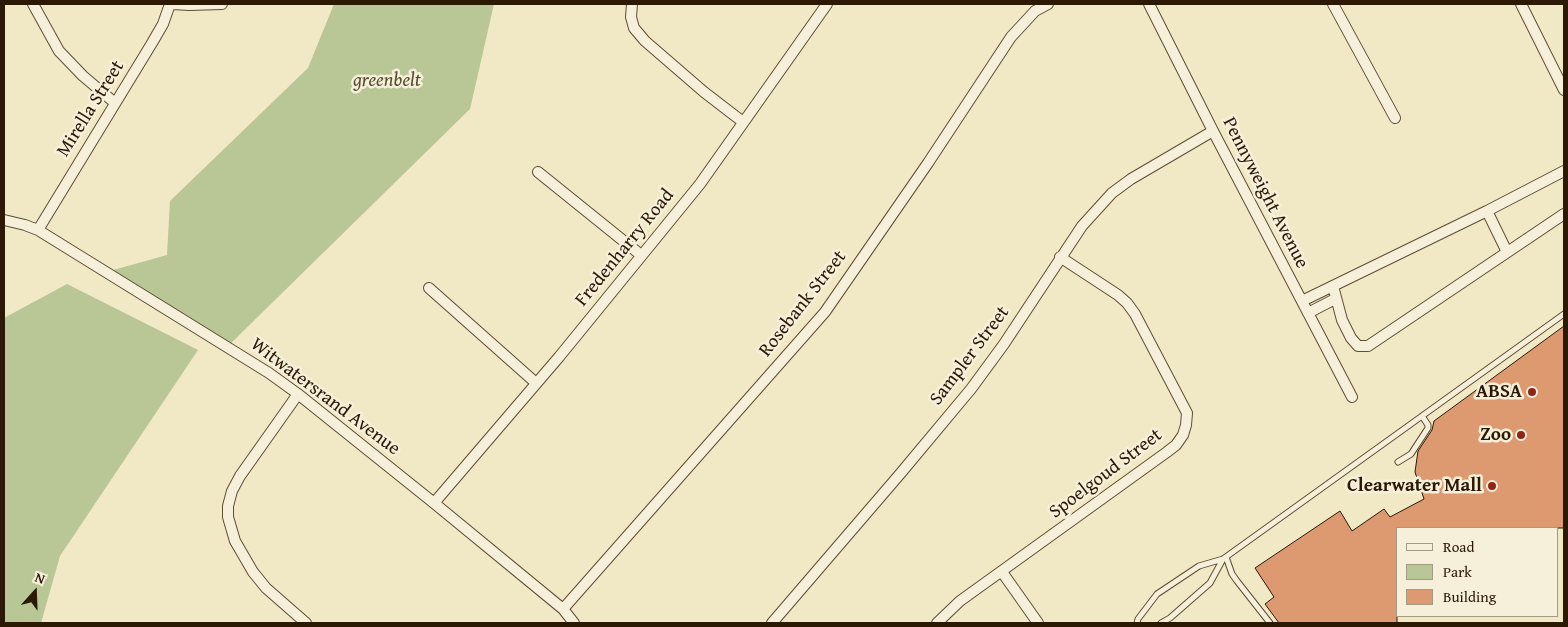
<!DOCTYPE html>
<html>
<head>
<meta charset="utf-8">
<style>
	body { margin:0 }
	#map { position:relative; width:1568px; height:627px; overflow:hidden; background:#f1e8c6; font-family:"Gentium Book Plus",serif }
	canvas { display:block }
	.frame { position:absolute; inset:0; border:5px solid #2c1904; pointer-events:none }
	.legend { position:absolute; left:1396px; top:527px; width:162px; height:90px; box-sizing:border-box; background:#f6f0da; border:1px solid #a59a84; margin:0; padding:6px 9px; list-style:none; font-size:15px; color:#2c1904 }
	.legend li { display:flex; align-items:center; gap:10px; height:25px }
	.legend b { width:25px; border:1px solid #a59a84 }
	.north { position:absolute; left:10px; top:567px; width:50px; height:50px; -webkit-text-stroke:4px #f6f0da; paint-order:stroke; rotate:20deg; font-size:14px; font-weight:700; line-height:20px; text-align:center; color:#2c1904 }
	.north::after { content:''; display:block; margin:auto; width:18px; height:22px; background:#2c1904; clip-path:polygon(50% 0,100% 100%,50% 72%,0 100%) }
</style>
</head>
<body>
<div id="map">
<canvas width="1568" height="627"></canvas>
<div class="frame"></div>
<ul class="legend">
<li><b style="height:6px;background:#f6f0da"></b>Road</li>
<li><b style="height:14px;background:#b9c696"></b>Park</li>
<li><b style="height:14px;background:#dd9a71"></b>Building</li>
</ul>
<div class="north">N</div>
</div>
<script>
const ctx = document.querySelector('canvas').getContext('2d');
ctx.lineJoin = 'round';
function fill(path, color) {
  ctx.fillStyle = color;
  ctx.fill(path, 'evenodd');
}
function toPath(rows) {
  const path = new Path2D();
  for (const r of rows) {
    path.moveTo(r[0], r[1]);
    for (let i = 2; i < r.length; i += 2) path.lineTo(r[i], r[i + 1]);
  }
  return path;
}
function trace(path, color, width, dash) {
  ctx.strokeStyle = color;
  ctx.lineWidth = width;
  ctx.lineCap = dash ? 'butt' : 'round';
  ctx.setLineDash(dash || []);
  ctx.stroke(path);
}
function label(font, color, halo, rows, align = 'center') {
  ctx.font = font + ' "Gentium Book Plus",serif';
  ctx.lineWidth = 5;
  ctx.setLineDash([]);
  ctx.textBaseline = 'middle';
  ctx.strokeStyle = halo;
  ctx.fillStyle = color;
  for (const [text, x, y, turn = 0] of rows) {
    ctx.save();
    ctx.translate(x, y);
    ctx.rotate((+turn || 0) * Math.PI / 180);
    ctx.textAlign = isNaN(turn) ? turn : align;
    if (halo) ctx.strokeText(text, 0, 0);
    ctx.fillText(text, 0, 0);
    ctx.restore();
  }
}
fill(toPath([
	[334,4,494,4,470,109,226,348,106,272,167,255,170,201,308,68],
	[67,284,198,350,60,556,41,623,4,623,4,318]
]), '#b9c696');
const building = toPath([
	[1564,326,1564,528,1397,528,1397,623,1279,623,1265,604,1274,597,1255,568,1340,511,1352,531,1384,509,1390,517,1424,499,1415,472,1418,451,1432,430,1434,421,1564,326]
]);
fill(building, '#dd9a71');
trace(building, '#2c1904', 1);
const service = toPath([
	[1398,462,1411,454,1428,428,1428,425,1422,416],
	[1226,557,1232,574,1237,581,1270,623],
	[1137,623,1138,619,1157,594,1199,566,1223,559,1564,314],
	[1161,623,1170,618,1210,583,1223,559]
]);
const minor = toPath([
	[33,4,59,51,83,76,115,103],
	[173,4,189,5,222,4],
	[632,4,631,17,634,28,645,41,704,92,743,122],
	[1149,4,1213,131,1352,397],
	[1333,4,1395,118],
	[1521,4,1564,90],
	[538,172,641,255],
	[1487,211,1507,252],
	[4,220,25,225,38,230,269,373,298,394,434,503,563,609,574,623],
	[38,230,152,43,163,24,170,4],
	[1333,286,1342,320,1351,338,1358,346,1368,346,1564,214],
	[429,288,536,383],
	[1302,301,1487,211,1564,171],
	[1308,313,1335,299],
	[298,394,240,476,232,491,228,506,228,517,235,541,253,572,266,588,306,623],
	[434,503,559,357,700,184,827,4],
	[1002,572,1038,623],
	[563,609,825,312,928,163,1011,37,1035,11,1048,4],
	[772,623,900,474,971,389,1004,344,1082,226,1112,193,1131,179,1213,131],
	[937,623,960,601,1167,452,1176,445,1183,435,1186,425,1187,413,1135,314,1127,303,1118,295,1060,257]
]);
trace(service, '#5d4d34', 7);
trace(minor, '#5d4d34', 12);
trace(service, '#f6f0da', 5);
trace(minor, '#f6f0da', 10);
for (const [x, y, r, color] of [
	[1532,392,5,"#8f2418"],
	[1521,435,5,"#8f2418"],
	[1492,486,5,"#8f2418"]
]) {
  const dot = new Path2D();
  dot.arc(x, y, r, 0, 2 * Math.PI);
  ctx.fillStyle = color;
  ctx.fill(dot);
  trace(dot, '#f6f0da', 2);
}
label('italic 19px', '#564d30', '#f6f0da', [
	["greenbelt",387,81]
]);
label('19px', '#2c1904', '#f6f0da', [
	["Mirella Street",91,109,-58],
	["Pennyweight Avenue",1265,193,63],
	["Fredenharry Road",625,248,-51],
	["Rosebank Street",803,304,-52],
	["Sampler Street",970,356,-53],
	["Witwatersrand Avenue",325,397,37],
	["Spoelgoud Street",1106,474,-37]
]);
label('bold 19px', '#2c1904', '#f6f0da', [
	["ABSA",1522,392],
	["Zoo",1511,435],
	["Clearwater Mall",1482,486]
], 'right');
</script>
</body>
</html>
